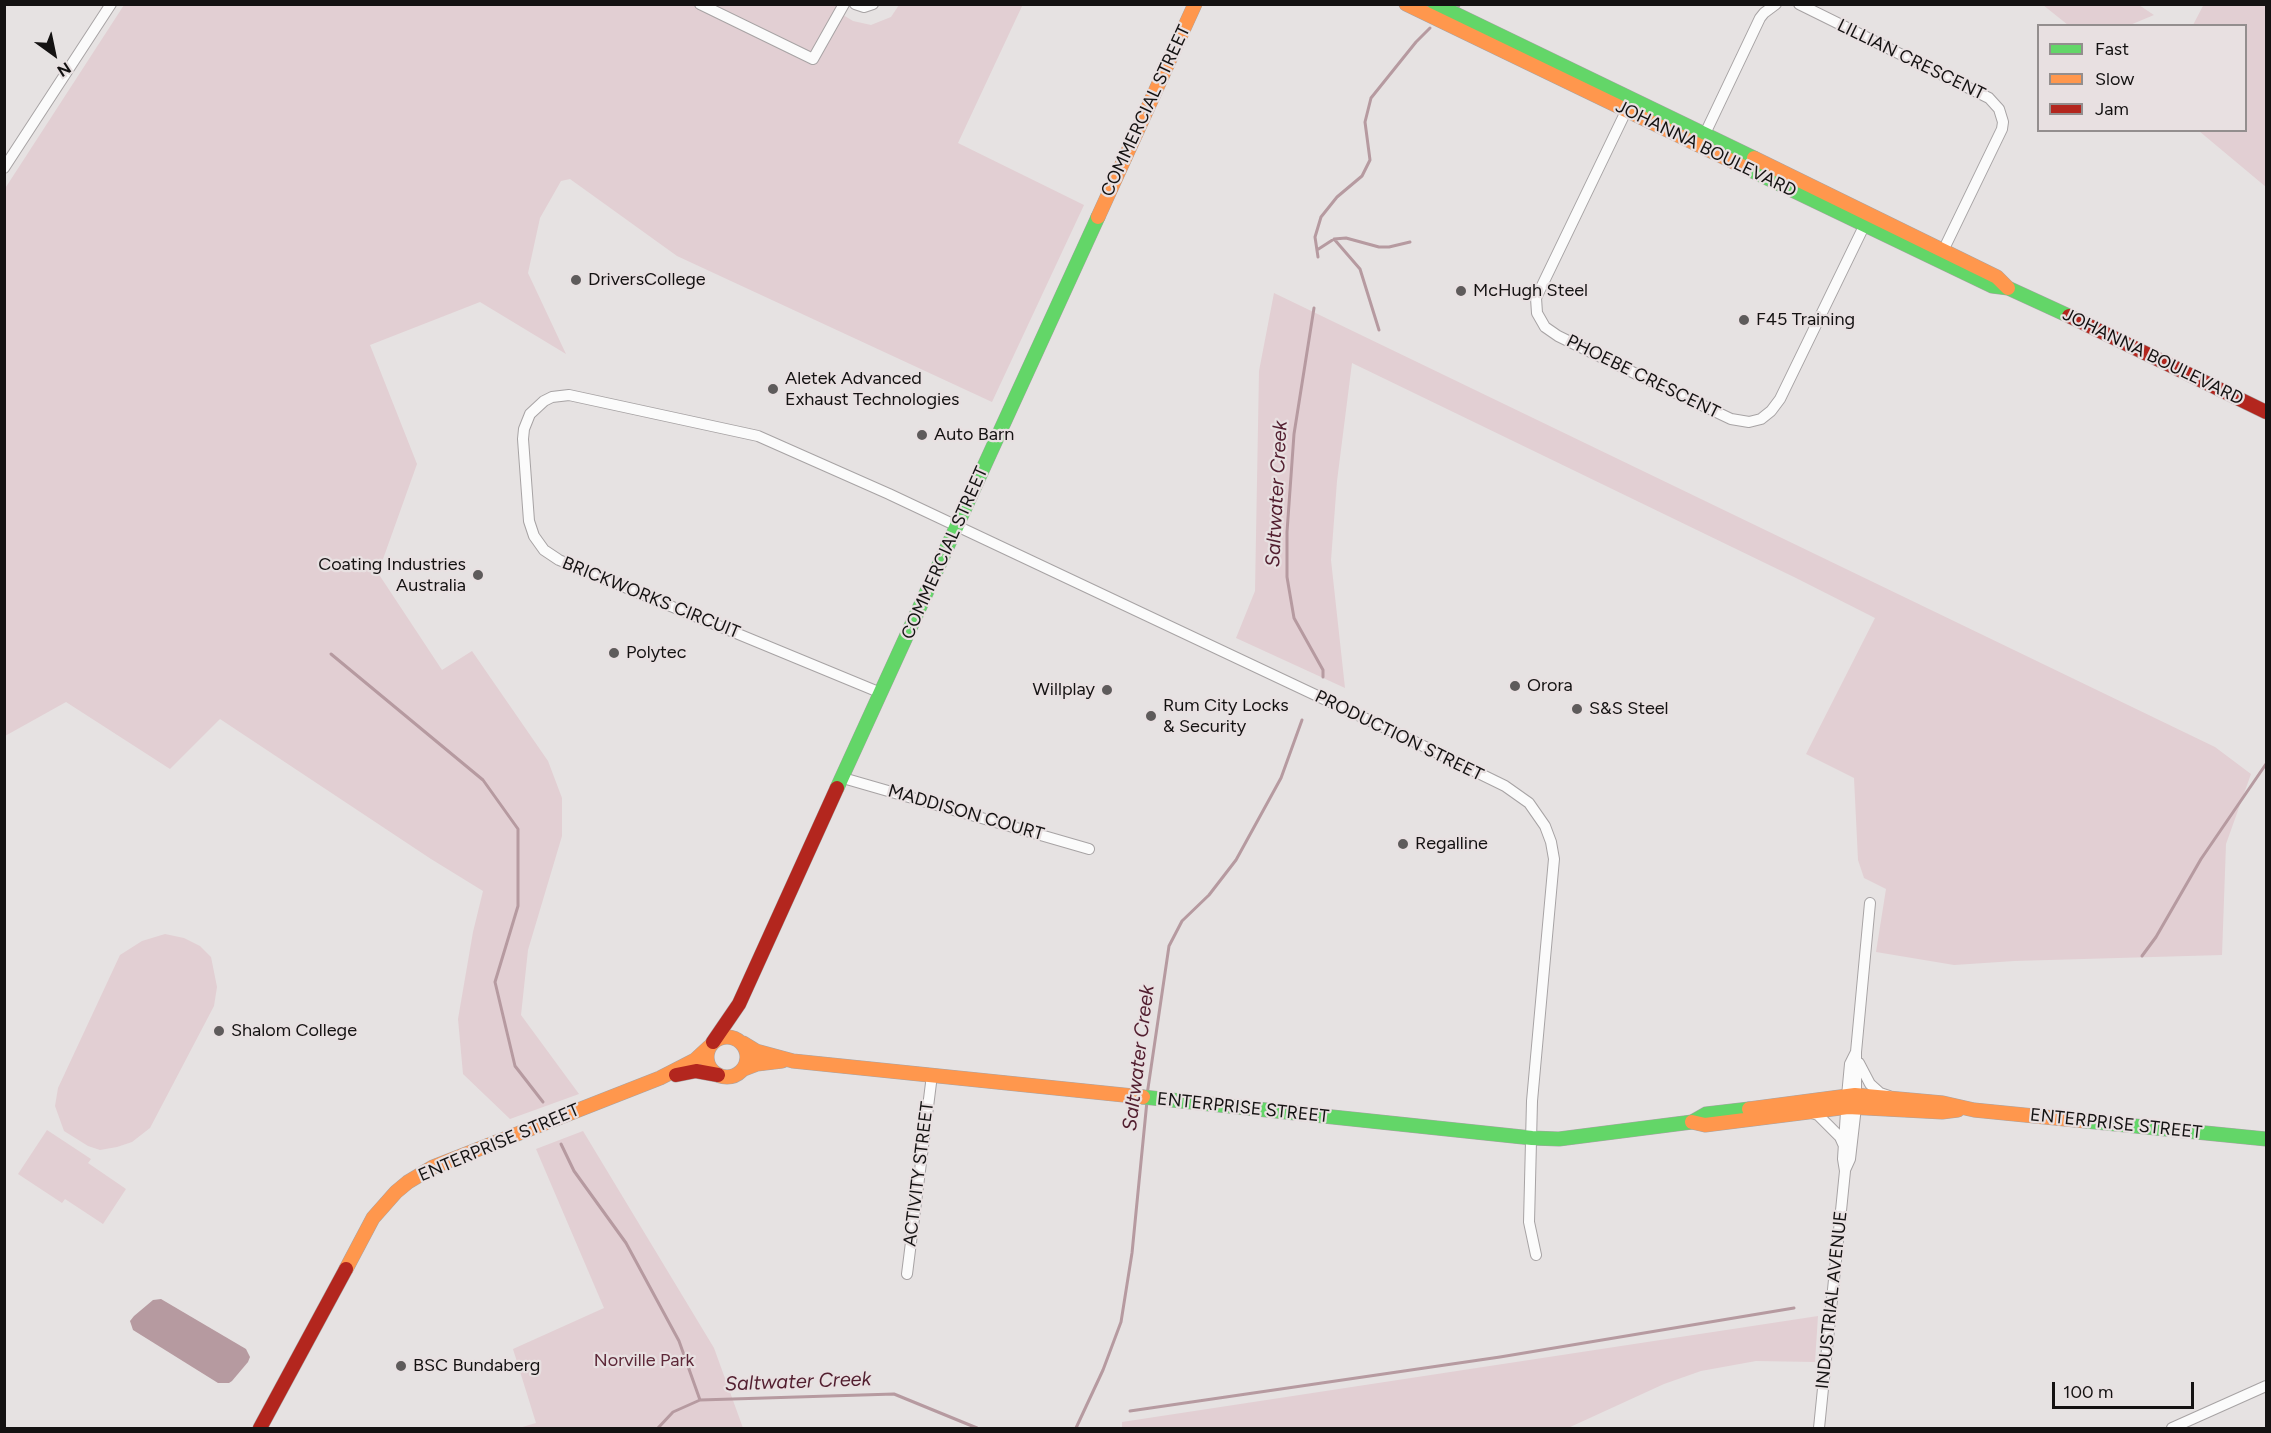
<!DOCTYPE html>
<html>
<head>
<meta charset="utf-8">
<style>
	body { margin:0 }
	#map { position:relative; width:2271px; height:1433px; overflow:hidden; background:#e6e2e2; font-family:Figtree,sans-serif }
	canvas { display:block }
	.frame { position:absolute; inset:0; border:6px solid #141212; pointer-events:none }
	.legend { position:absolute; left:2037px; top:24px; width:210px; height:108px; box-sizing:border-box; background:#e8e0e1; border:2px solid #938e8e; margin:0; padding:8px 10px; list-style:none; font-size:18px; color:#141212 }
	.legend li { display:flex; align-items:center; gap:12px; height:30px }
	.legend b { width:30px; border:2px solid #938e8e }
	.north { position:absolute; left:24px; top:24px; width:60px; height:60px; -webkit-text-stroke:4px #e8e0e1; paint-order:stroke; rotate:147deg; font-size:16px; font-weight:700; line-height:24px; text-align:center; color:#141212 }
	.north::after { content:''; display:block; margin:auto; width:21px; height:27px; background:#141212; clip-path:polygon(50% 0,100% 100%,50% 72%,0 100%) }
	.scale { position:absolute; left:2052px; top:1382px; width:142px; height:27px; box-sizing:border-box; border:3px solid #141212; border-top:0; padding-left:8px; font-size:18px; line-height:21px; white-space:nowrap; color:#141212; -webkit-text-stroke:4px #e8e0e1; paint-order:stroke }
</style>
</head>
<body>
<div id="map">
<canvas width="2271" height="1433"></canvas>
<div class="frame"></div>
<ul class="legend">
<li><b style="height:8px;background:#63d668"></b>Fast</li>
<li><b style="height:8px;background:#ff974d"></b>Slow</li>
<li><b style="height:8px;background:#b3261e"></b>Jam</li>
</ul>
<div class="north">N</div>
<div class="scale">100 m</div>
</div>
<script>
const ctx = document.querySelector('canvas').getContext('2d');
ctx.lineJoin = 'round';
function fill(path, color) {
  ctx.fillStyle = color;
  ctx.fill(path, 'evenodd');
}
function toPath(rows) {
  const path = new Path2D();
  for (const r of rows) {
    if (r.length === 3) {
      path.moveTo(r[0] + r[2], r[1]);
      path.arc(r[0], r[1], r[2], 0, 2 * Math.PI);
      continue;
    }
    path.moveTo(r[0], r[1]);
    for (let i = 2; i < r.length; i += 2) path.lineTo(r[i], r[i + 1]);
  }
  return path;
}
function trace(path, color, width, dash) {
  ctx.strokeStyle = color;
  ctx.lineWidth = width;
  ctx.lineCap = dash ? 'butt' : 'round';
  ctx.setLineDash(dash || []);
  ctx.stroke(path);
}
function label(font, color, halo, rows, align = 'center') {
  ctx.font = font + ' Figtree,sans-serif';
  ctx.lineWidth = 4.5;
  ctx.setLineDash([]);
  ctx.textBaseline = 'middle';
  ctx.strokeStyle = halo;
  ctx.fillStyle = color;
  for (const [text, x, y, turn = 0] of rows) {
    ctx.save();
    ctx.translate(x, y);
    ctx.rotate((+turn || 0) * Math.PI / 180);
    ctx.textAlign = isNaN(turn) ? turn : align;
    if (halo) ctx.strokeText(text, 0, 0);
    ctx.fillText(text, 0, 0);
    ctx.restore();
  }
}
fill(toPath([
	[835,4,840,13,853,21,871,25,891,17,899,5,1023,4,958,143,1084,205,992,402,677,256,570,179,561,181,540,218,528,273,566,354,480,302,370,345,417,464,378,573,442,670,472,651,548,761,562,798,562,836,528,950,521,1015,579,1094,510,1119,463,1074,458,1019,473,932,483,891,431,859,220,719,170,769,66,702,5,736,4,190,124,5],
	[2204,4,2266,5,2266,187,2199,131,2246,130,2246,26,2193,25],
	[2043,5,2139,5,2154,15,2130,25,2068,25],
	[1274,293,2215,747,2251,774,2226,844,2222,955,2014,961,1954,965,1876,952,1886,889,1864,878,1858,860,1854,778,1806,754,1875,618,1796,578,1352,363,1337,481,1331,560,1345,688,1236,638,1255,591,1259,371],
	[165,934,184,938,200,946,211,957,217,987,214,1006,150,1128,132,1142,117,1147,100,1150,88,1146,64,1131,55,1106,58,1088,120,955,142,941],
	[47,1130,91,1159,88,1163,126,1189,103,1224,65,1199,62,1203,18,1174],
	[583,1131,714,1348,743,1428,519,1428,536,1423,513,1349,604,1308,536,1149],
	[1818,1316,1815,1362,1756,1361,1701,1371,1664,1384,1568,1428,1122,1428,1122,1422]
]), '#e2cfd3');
fill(toPath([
	[161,1299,246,1349,250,1357,248,1362,232,1381,229,1383,218,1383,133,1330,130,1321,134,1316,153,1300]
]), '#b69aa0');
trace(toPath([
	[1458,7,1460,4],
	[1334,239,1346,238,1379,247,1389,247,1410,242],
	[1317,250,1334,239,1360,269,1379,330],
	[1318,257,1315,237,1321,217,1337,197,1362,176,1370,160,1365,122,1371,98,1416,42,1430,28],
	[1314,308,1294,434,1287,532,1287,577,1294,618,1323,670,1323,677],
	[331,654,483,780,518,829,518,906,495,982,515,1066,543,1102],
	[2142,956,2156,937,2201,859,2266,764],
	[1147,1095,1169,946,1182,921,1209,895,1236,860,1281,778,1302,720],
	[561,1144,574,1171,626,1243,679,1341,700,1400],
	[1130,1411,1500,1357,1794,1308],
	[658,1428,673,1412,700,1400,894,1394,977,1428],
	[1076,1428,1103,1370,1121,1322,1132,1253,1147,1101]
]), '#b69aa0', 3);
const street = toPath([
	[700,4,813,59,844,4],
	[855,4,864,7,873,4],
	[1799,4,1989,98,1999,109,2003,122,2002,129,1940,257],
	[1629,105,1536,298,1537,313,1545,327,1558,336,1609,361,1731,419,1749,422,1761,419,1771,411,1780,399,1867,220],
	[1702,140,1760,18,1764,13,1776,4],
	[4,168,111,4],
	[881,693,559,560,544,550,534,536,529,521,523,439,524,429,530,414,544,401,552,397,569,395,758,436,889,494,1413,741,1505,786,1529,803,1545,826,1551,842,1554,859,1532,1101,1529,1222,1536,1255],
	[843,778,1089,849],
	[1859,1063,1870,1084,1880,1093,1889,1096],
	[1809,1112,1818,1115,1840,1137,1844,1146],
	[1845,1170,1850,1159,1856,1107,1856,1052,1870,903],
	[907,1274,932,1075],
	[1819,1428,1845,1171,1843,1159,1847,1096,1850,1064,1856,1052],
	[2172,1428,2266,1386]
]);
const fast = toPath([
	[1435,4,1754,158],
	[1744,167,1992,286,2008,288,2069,316],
	[837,788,1098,217],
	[1143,1097,1532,1138,1559,1139,1692,1122,1706,1114,1749,1109],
	[2085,1121,2266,1139]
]);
const slow = toPath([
	[1406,4,1744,167],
	[1754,158,1997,277,2008,288],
	[1098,217,1195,4],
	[727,1057,20],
	[743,1043,756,1051,793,1061,1143,1097],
	[744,1069,757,1064,782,1061],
	[1749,1109,1855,1095,1943,1103,1974,1110,2085,1121],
	[1692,1122,1705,1125,1848,1107,1942,1112,1958,1110],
	[346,1269,373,1218,396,1192,408,1182,433,1167,660,1078,695,1060,709,1047]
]);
const jam = toPath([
	[2069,316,2266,412],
	[713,1042,739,1004,837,788],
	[676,1075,696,1071,718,1075],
	[260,1428,346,1269]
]);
trace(street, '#a7a3a4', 12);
trace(fast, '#a7a3a4', 15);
trace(slow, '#a7a3a4', 15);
trace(jam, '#a7a3a4', 15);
trace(street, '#fbfbfb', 10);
trace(fast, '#63d668', 14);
trace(slow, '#ff974d', 14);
trace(jam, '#b3261e', 14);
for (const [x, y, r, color] of [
	[576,280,6,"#5e5b5b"],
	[1461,291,6,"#5e5b5b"],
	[1744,320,6,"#5e5b5b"],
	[773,389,6,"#5e5b5b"],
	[922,435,6,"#5e5b5b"],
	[478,575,6,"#5e5b5b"],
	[614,653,6,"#5e5b5b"],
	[1515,686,6,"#5e5b5b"],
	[1107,690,6,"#5e5b5b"],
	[1577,709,6,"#5e5b5b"],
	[1151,716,6,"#5e5b5b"],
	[1403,844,6,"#5e5b5b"],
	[219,1031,6,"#5e5b5b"],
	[401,1366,6,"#5e5b5b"]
]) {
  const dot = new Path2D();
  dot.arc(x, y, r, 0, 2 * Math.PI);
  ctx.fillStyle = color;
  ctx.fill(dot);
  trace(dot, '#e8e0e1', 2);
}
label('18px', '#141212', '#e8e0e1', [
	["LILLIAN CRESCENT",1911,60,26],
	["COMMERCIAL STREET",1146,111,-65],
	["JOHANNA BOULEVARD",1706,149,26],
	["JOHANNA BOULEVARD",2153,357,26],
	["PHOEBE CRESCENT",1643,377,26],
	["COMMERCIAL STREET",945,553,-66],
	["BRICKWORKS CIRCUIT",651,598,22],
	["PRODUCTION STREET",1399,736,26],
	["MADDISON COURT",966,813,16],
	["ENTERPRISE STREET",1243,1108,6],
	["ENTERPRISE STREET",2116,1124,6],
	["ENTERPRISE STREET",499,1143,-23],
	["ACTIVITY STREET",919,1174,-83],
	["INDUSTRIAL AVENUE",1832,1300,-84]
]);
label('18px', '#141212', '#e8e0e1', [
	["DriversCollege",588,280],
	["McHugh Steel",1473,291],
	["F45 Training",1756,320],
	["Aletek Advanced",785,379],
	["Exhaust Technologies",785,400],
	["Auto Barn",934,435],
	["Coating Industries",466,565,"right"],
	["Australia",466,586,"right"],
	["Polytec",626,653],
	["Orora",1527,686],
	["Willplay",1095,690,"right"],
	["Rum City Locks",1163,706],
	["& Security",1163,727],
	["S&S Steel",1589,709],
	["Regalline",1415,844],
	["Shalom College",231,1031],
	["BSC Bundaberg",413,1366]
], 'left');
label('18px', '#5d2838', '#e8e0e1', [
	["Norville Park",644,1361]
]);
label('italic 20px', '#521e2f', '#e8e0e1', [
	["Saltwater Creek",1277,494,-87],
	["Saltwater Creek",1139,1058,-83],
	["Saltwater Creek",798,1382,-2]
]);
</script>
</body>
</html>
